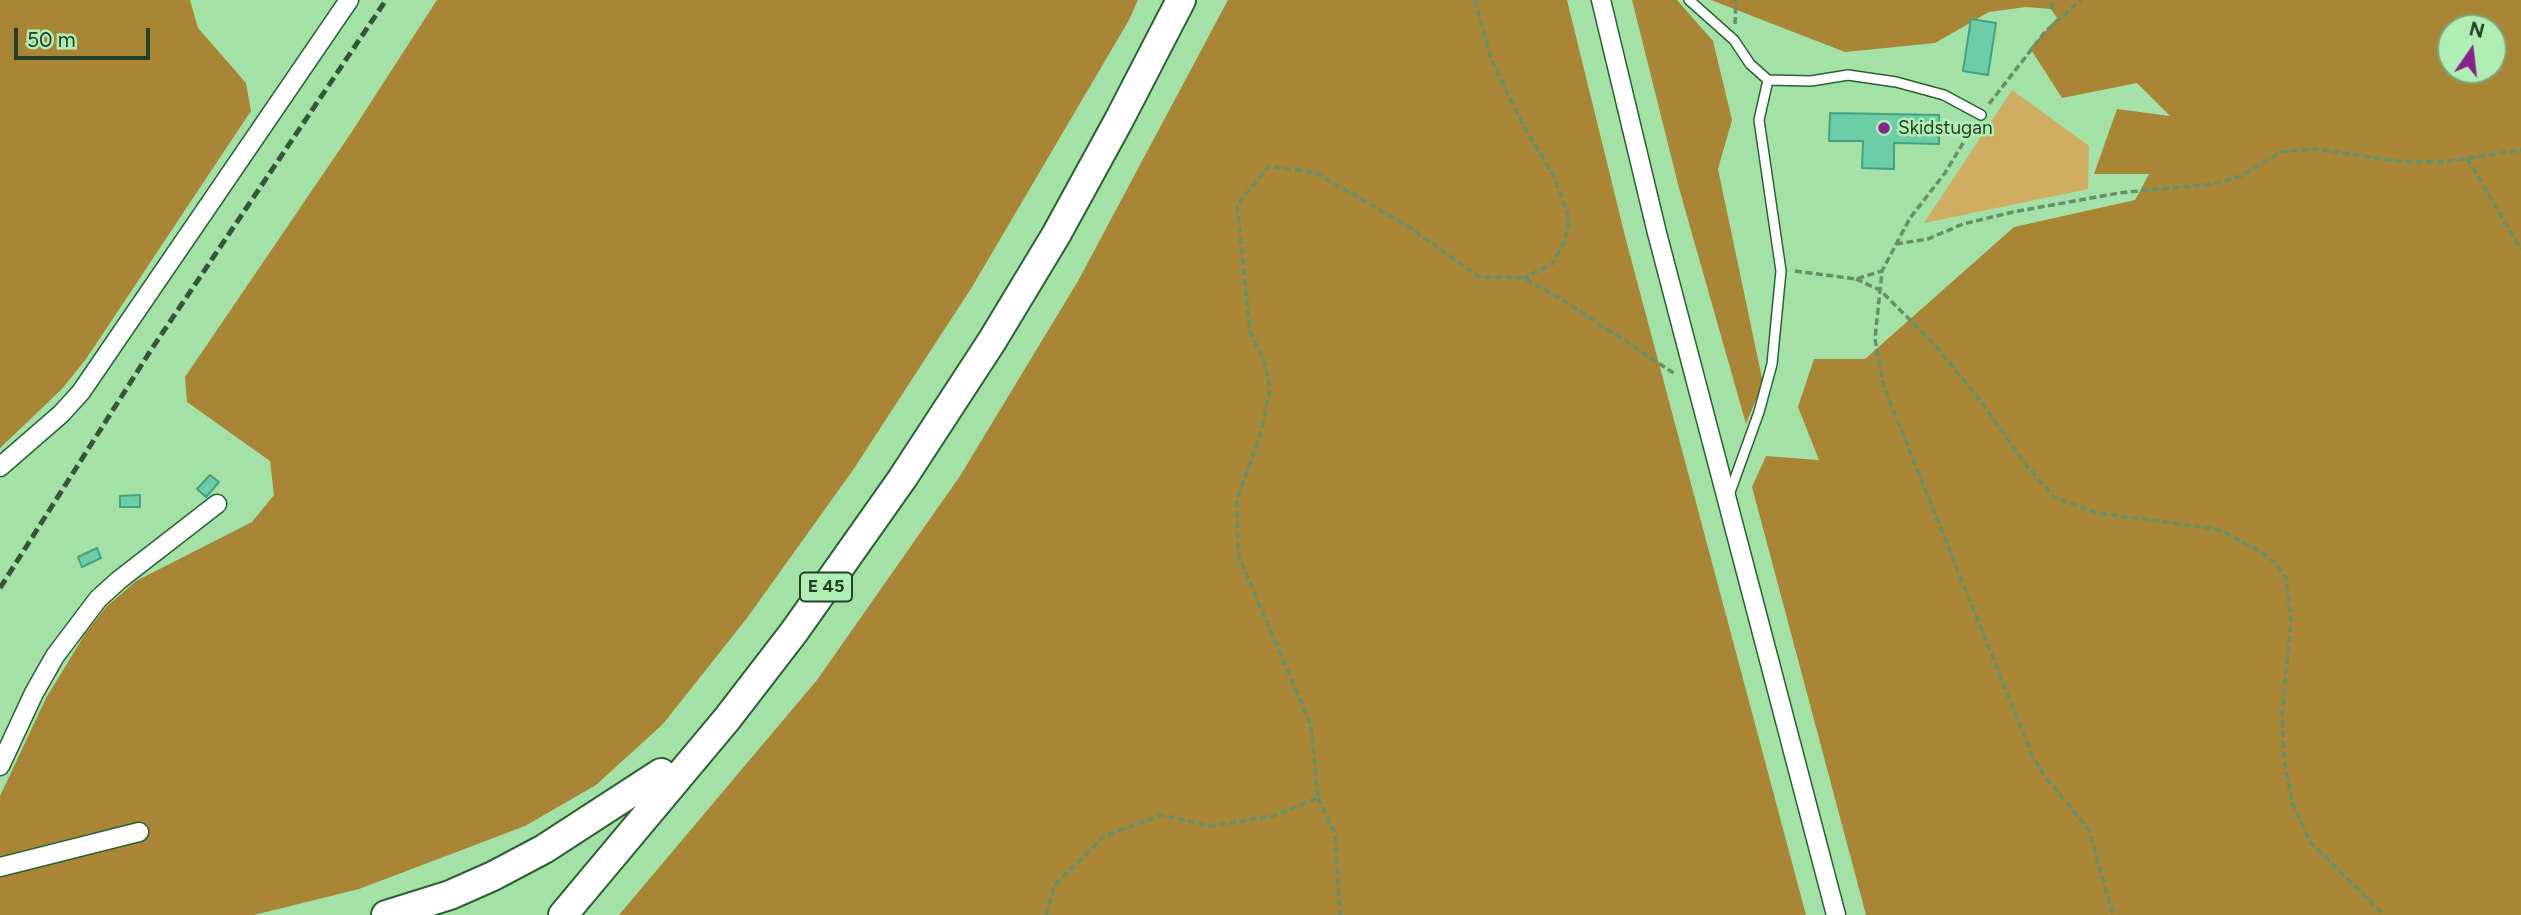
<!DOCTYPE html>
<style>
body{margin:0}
#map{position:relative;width:2521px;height:915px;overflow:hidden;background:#a3e1a7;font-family:Figtree,sans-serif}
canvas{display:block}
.north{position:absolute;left:2437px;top:14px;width:70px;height:70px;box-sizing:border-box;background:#b0efb4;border:2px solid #79a97c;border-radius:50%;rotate:14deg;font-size:19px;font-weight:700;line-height:28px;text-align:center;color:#263f28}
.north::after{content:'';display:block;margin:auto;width:24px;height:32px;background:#87238c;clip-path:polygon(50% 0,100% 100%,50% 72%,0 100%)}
.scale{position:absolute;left:14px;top:28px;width:136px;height:32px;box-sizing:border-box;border:4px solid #263f28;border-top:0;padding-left:9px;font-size:21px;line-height:24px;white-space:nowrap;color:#263f28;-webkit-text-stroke:5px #b0efb4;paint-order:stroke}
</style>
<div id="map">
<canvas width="2521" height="915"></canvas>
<div class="north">N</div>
<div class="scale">50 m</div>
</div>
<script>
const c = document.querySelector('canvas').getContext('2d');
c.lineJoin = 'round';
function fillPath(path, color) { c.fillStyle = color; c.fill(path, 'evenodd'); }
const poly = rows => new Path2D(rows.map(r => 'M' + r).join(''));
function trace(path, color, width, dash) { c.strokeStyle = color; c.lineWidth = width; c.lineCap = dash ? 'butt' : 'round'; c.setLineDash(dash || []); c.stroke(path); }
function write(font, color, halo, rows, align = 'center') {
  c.font = font + ' Figtree,sans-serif'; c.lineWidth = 5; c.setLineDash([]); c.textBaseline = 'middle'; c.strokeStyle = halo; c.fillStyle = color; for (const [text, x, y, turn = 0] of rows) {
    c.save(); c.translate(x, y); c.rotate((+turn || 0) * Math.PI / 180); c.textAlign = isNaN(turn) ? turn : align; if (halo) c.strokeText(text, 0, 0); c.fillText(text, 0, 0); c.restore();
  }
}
fillPath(poly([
 [2012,90,2089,146,2088,189,1924,223]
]), '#cfad61');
fillPath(poly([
 [0,0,190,0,198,28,246,83,251,111,86,359,62,389,0,448],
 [437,0,1138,0,1129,20,972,287,853,470,747,618,663,724,596,785,525,826,359,889,254,915,0,915,0,796,46,698,85,634,106,607,136,581,252,522,274,495,270,461,187,402,185,377,351,133],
 [1228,0,1567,0,1626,240,1806,915,619,915,817,680,960,476,1078,281],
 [1632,0,1677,0,1713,41,1732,120,1718,169,1763,383,1746,424,1679,188],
 [1711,0,2521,0,2521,915,1866,915,1752,487,1766,456,1819,460,1798,407,1814,359,1865,359,2014,227,2135,200,2149,174,2094,174,2117,109,2170,116,2137,83,2062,98,2030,48,2057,18,2051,9,2026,7,1989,12,1935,43,1845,52],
 [2451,28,2493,28,2493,70,2451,70]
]), '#a98635');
const building = poly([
 [1971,19,1996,23,1988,75,1963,71,1971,19],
 [1830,113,1939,115,1939,144,1894,143,1894,169,1862,168,1863,141,1829,141,1830,113],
 [210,475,219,482,206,497,197,489,210,475],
 [140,495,140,507,120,507,120,496,140,495],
 [97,548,101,558,82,567,78,557,97,548]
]);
fillPath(building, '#6dcda7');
trace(building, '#46a17f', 2);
const service = poly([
 [1689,0,1734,40,1750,64,1768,80,1759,120,1781,271,1772,364,1759,412,1729,495],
 [1768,80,1811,81,1848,75,1896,82,1944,95,1981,115]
]);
const minor = poly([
 [1601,0,1657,233,1836,915],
 [0,467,61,414,81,392,349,0],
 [0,766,34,693,55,656,98,599,119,580,217,504],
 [0,867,139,832]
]);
const trunk = poly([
 [386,915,450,895,493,876,544,849,661,773],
 [563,915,727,719,794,632,902,479,992,341,1056,235,1119,120,1181,0]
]);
trace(service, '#296330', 12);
trace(minor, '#296330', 21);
trace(trunk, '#296330', 32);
trace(poly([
 [1475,0,1491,59,1522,123,1554,176,1569,219,1565,241,1552,264,1524,278],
 [2051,9,2053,0],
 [1735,24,1736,0],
 [1989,104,2045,32,2081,0],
 [1974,125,1945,173,1910,218,1882,271,1875,339,1884,387,2032,755,2043,774,2089,830,2113,915],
 [2467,158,2521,250],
 [1896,244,1928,239,1963,224,2013,212,2119,193,2213,184,2241,176,2281,152,2316,149,2396,161,2443,162,2521,150],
 [1795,271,1856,279,1882,271],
 [1856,279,1880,290,1935,345,1980,400,2026,465,2055,498,2098,513,2217,529,2260,551,2275,563,2286,578,2291,621,2282,713,2284,759,2292,802,2310,842,2384,915],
 [1318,798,1335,834,1340,915],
 [1046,915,1054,886,1104,836,1162,815,1209,826,1273,816,1318,798,1311,725,1238,555,1237,499,1260,436,1270,390,1265,362,1250,332,1237,205,1269,166,1316,173,1409,227,1479,277,1524,278,1572,306,1675,374]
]), '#659068', 3.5, [7, 3.5]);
trace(service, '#fff', 9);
trace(minor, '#fff', 18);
trace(trunk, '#fff', 28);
trace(poly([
 [0,588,151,350,386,0]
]), '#375539', 5, [10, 5]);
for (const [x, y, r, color] of [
 [1884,128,7,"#87238c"]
]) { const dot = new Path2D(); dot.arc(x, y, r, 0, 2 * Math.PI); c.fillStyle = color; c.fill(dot); trace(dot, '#b0efb4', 2.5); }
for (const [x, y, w] of [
 [826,587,52]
]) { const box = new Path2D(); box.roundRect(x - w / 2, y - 14.5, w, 29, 5); c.fillStyle = '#b0efb4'; c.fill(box); trace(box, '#263f28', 2); }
write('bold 18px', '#263f28', null, [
 ["E 45",826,587]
]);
write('19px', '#263f28', '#b0efb4', [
 ["Skidstugan",1898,128]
], 'left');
</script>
